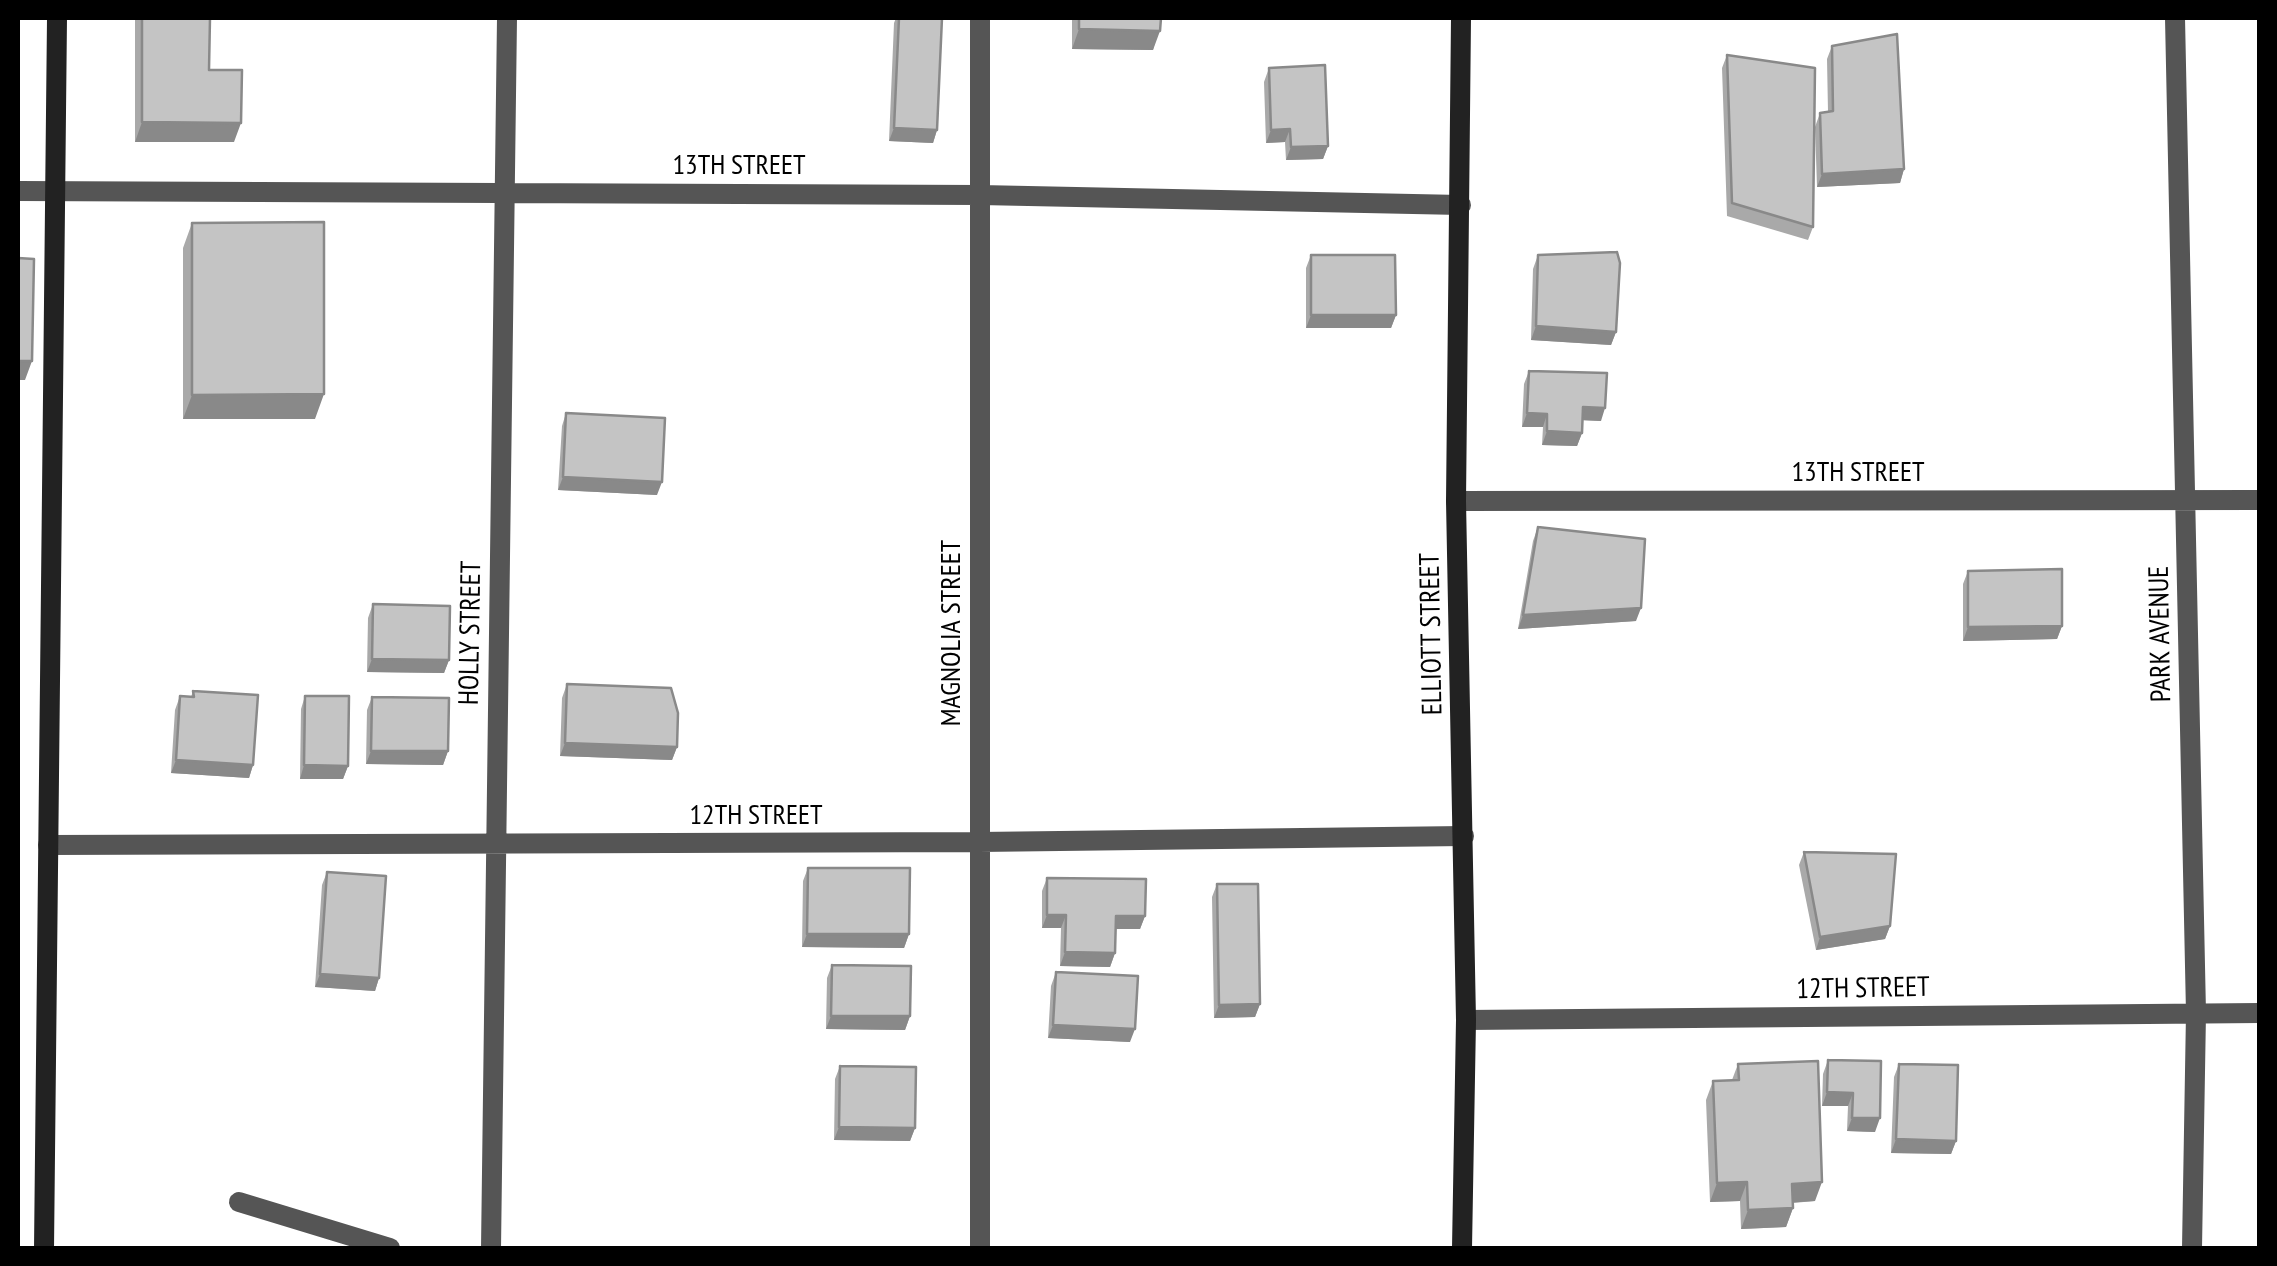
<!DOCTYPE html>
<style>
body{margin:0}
#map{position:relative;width:2277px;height:1266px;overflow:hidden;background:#fff;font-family:"PT Sans Narrow",sans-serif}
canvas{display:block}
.frame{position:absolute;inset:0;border:20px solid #000;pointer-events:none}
</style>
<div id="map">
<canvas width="2277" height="1266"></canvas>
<div class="frame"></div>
</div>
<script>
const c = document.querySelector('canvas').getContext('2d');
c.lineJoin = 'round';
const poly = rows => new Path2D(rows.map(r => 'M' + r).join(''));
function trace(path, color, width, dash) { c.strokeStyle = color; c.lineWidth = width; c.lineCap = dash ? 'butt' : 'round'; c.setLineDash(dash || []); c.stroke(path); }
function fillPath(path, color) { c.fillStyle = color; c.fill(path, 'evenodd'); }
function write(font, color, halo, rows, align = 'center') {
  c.font = font + ' "PT Sans Narrow",sans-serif'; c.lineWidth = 8; c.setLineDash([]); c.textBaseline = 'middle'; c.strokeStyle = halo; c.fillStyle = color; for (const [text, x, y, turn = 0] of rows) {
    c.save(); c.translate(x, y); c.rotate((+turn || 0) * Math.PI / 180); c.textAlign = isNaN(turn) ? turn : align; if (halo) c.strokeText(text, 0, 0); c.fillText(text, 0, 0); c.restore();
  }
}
trace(poly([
 [2175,18,2196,1013,2192,1248],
 [18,191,980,195,1461,205],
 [1456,501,2260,500],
 [48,845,979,842,1464,836],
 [1466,1020,2260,1013],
 [239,1202,390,1248],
 [491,1248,507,18],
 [980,1248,980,18]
]), '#555', 20);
trace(poly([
 [1461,18,1456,501,1466,1020,1462,1248],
 [44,1248,57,18]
]), '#222', 20);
fillPath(poly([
 [135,18,210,18,209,70,234,142,135,142],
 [896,18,942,18,937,130,933,143,889,141,894,23],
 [1072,18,1161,18,1153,50,1072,49],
 [1832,46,1904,169,1900,183,1817,187,1815,127,1820,113,1828,112,1827,59],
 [1727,55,1813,227,1808,240,1727,216,1722,68],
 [1269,68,1328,146,1323,159,1286,160,1285,142,1266,143,1264,82],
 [192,223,315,419,183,419,183,248],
 [1311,255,1396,315,1391,328,1306,328,1306,268],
 [1538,255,1616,332,1611,345,1531,340,1533,269],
 [1529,371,1601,421,1582,420,1582,433,1577,446,1542,445,1543,427,1522,427,1524,384],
 [566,413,657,495,558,490,562,426],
 [1538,527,1636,621,1518,629,1533,541],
 [1968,571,2062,626,2057,639,1963,641,1963,584],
 [373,604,449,660,444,673,367,672,368,618],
 [567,684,677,747,672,760,560,756,562,698],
 [193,691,253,765,249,778,171,773,175,710,180,696,191,697],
 [305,696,348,766,343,779,300,779,301,709],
 [372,697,448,751,443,765,366,764,367,710],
 [1804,852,1890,926,1885,939,1816,950,1799,865],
 [808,868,909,934,904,948,802,947,803,881],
 [327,872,379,978,375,991,315,987,322,885],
 [1047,878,1145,916,1140,929,1116,929,1115,953,1110,967,1060,966,1061,928,1042,928,1042,891],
 [1217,884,1260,1004,1255,1017,1214,1018,1212,897],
 [832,965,910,1016,905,1030,826,1029,827,978],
 [1056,972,1130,1042,1048,1038,1051,986],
 [1828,1060,1881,1061,1875,1132,1847,1131,1848,1106,1822,1106,1823,1074],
 [1738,1064,1815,1201,1793,1203,1793,1208,1786,1227,1741,1229,1740,1201,1710,1202,1706,1100,1713,1081,1732,1080],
 [1899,1064,1956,1141,1951,1154,1891,1153,1894,1077],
 [840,1066,915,1128,910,1141,834,1140,835,1079]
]), '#a9a9a9');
fillPath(poly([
 [1079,29,1160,31,1153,50,1072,49],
 [142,122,241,123,234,142,135,142],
 [894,128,937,130,933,143,889,141],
 [1290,129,1285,142,1266,143,1271,130],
 [1328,146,1323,159,1286,160,1291,147],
 [1904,169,1900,183,1817,187,1822,174],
 [1311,315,1396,315,1391,328,1306,328],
 [1536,326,1616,332,1611,345,1531,340],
 [18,361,32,361,25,380,18,380],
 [324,394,315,419,183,419,192,395],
 [1583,407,1605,408,1601,421,1578,420],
 [1527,413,1547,414,1543,427,1522,427],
 [1547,431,1582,433,1577,446,1542,445],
 [563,477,662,482,657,495,558,490],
 [1641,608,1636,621,1518,629,1523,615],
 [2062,626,2057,639,1963,641,1968,627],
 [372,659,449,660,444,673,367,672],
 [565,743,677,747,672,760,560,756],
 [371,751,448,751,443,765,366,764],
 [176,760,253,765,249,778,171,773],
 [304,765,348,766,343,779,300,779],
 [1047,915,1066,915,1061,928,1042,928],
 [1116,916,1145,916,1140,929,1111,929],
 [1890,926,1885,939,1816,950,1820,937],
 [807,934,909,934,904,948,802,947],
 [1065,952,1115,953,1110,967,1060,966],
 [320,974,379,978,375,991,315,987],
 [1260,1004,1255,1017,1214,1018,1219,1005],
 [831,1016,910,1016,905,1030,826,1029],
 [1053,1025,1135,1029,1130,1042,1048,1038],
 [1827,1092,1853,1093,1848,1106,1822,1106],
 [1852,1118,1880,1118,1875,1132,1847,1131],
 [839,1127,915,1128,910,1141,834,1140],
 [1896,1139,1956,1141,1951,1154,1891,1153],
 [1747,1182,1740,1201,1710,1202,1717,1183],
 [1822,1182,1815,1201,1785,1203,1792,1184],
 [1793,1208,1786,1227,1741,1229,1748,1210]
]), '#898989');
const building = poly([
 [142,18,210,18,209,70,242,70,241,123,142,122,142,18],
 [899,18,942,18,937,130,894,128,899,18],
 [1079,18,1161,18,1160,31,1079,29,1079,18],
 [1897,34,1904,169,1822,174,1820,113,1833,111,1832,46,1897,34],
 [1727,55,1815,68,1813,227,1732,203,1727,55],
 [1325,65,1328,146,1291,147,1290,129,1271,130,1269,68,1325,65],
 [324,222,324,394,192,395,192,223,324,222],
 [1617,252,1620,263,1616,332,1536,326,1538,255,1617,252],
 [1311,255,1395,255,1396,315,1311,315,1311,255],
 [18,258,34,259,32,361,18,361,18,258],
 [1529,371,1607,373,1605,408,1583,407,1582,433,1547,431,1547,414,1527,413,1529,371],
 [566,413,665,418,662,482,563,477,566,413],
 [1538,527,1645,539,1641,608,1523,615,1538,527],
 [2062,569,2062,626,1968,627,1968,571,2062,569],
 [373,604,450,606,449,660,372,659,373,604],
 [567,684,671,688,678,713,677,747,565,743,567,684],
 [193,691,258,695,253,765,176,760,180,696,194,697,193,691],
 [305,696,349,696,348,766,304,765,305,696],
 [372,697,449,698,448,751,371,751,372,697],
 [1804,852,1896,854,1890,926,1820,937,1804,852],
 [808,868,910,868,909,934,807,934,808,868],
 [327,872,386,876,379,978,320,974,327,872],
 [1047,878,1146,879,1145,916,1116,916,1115,953,1065,952,1066,915,1047,915,1047,878],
 [1217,884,1258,884,1260,1004,1219,1005,1217,884],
 [832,965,911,966,910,1016,831,1016,832,965],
 [1056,972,1138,976,1135,1029,1053,1025,1056,972],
 [1828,1060,1881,1061,1880,1118,1852,1118,1853,1093,1827,1092,1828,1060],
 [1818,1061,1822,1182,1792,1184,1793,1208,1748,1210,1747,1182,1717,1183,1713,1081,1739,1080,1738,1064,1818,1061],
 [1899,1064,1958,1065,1956,1141,1896,1139,1899,1064],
 [840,1066,916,1067,915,1128,839,1127,840,1066]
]);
fillPath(building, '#c4c4c4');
trace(building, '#898989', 2.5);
write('28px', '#000', '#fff', [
 ["13TH STREET",739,166],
 ["13TH STREET",1858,473],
 ["HOLLY STREET",471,633,-89],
 ["MAGNOLIA STREET",952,633,-90],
 ["ELLIOTT STREET",1432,634,-91],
 ["PARK AVENUE",2161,634,-91],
 ["12TH STREET",756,816],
 ["12TH STREET",1863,989,-1]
]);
</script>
